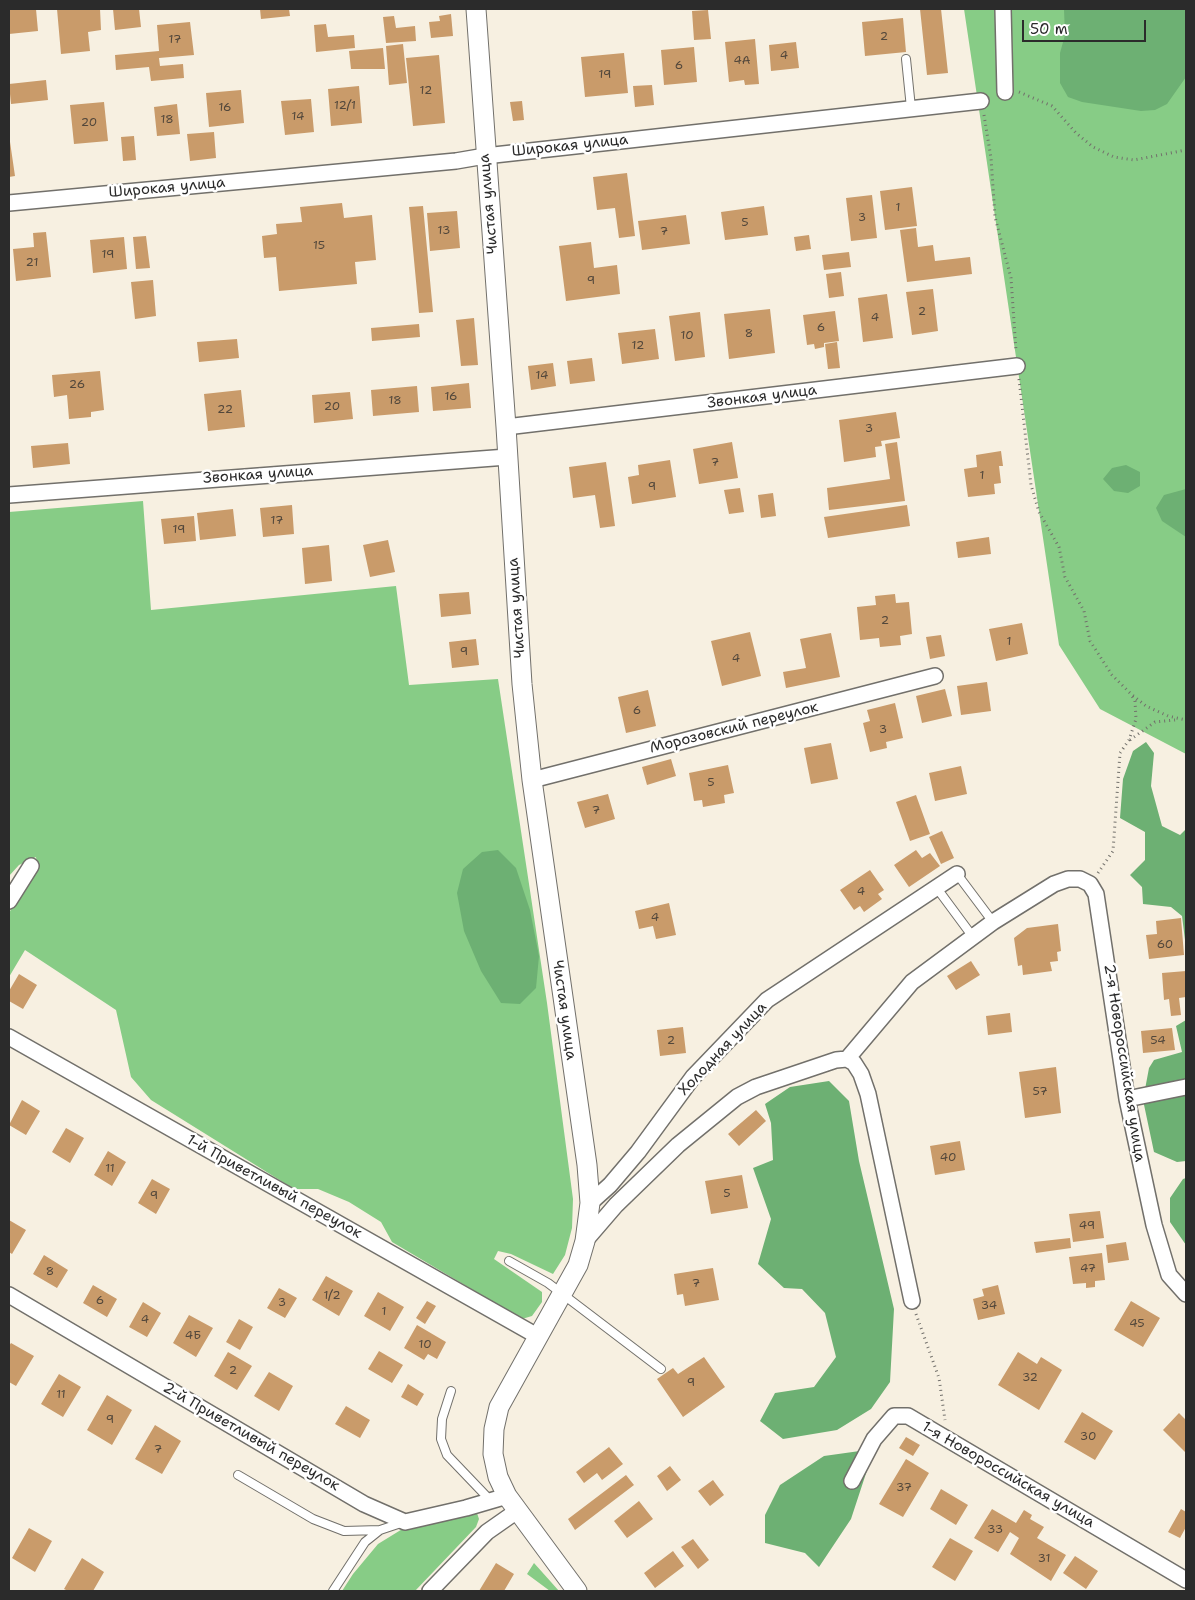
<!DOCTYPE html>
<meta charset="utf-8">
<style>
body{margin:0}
#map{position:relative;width:1195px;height:1600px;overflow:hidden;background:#f7f0e1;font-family:"Shantell Sans",sans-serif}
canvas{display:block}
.frame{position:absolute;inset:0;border:10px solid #2b2b2b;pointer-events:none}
.scale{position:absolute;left:1022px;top:20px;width:124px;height:22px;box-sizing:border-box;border:2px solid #2b2b2b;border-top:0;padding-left:6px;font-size:15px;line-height:18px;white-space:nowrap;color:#2b2b2b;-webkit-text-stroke:4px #fff;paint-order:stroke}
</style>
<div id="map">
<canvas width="1195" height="1600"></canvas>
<div class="frame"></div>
<div class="scale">50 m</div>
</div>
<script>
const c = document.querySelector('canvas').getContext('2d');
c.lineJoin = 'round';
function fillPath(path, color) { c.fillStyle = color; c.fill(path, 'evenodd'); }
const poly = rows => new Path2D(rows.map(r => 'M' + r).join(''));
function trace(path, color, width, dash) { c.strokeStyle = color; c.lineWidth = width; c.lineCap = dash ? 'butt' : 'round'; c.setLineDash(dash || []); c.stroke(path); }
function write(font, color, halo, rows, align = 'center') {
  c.font = font + ' "Shantell Sans",sans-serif'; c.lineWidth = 5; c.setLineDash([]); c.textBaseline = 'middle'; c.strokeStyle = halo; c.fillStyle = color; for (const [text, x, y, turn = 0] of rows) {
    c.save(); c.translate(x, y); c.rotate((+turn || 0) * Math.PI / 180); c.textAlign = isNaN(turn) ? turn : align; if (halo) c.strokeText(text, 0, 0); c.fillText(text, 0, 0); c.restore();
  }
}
fillPath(poly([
 [964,9,1186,9,1186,754,1100,709,1059,645],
 [143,501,151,610,396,586,409,685,498,679,547,1003,573,1199,572,1228,565,1255,553,1274,511,1254,498,1251,494,1259,542,1292,542,1302,532,1316,522,1319,392,1242,381,1222,349,1202,318,1189,294,1189,151,1100,131,1077,116,1010,25,950,9,977,9,913,37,865,36,857,19,865,9,876,9,512],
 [477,1513,479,1519,476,1527,415,1591,342,1591,353,1574,378,1544,404,1528],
 [534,1563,551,1582,559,1591,550,1591,527,1574]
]), '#87cc86');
fillPath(poly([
 [1064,9,1186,9,1186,77,1167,104,1155,110,1141,111,1082,102,1068,97,1060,83,1060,53,1065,35],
 [1126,465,1140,472,1140,486,1128,493,1114,491,1103,479,1112,468],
 [1186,489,1186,537,1162,521,1156,508,1164,495],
 [1146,742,1154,753,1151,786,1162,826,1180,835,1186,829,1186,948,1182,916,1171,907,1143,904,1142,887,1130,875,1145,860,1145,832,1120,818,1123,779,1133,751],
 [498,850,516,868,530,910,539,956,536,988,520,1004,501,1003,481,971,464,931,457,893,463,869,482,852],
 [1186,1020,1186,1161,1177,1162,1154,1152,1143,1100,1149,1068,1154,1060,1182,1052,1176,1026],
 [829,1081,849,1101,859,1161,894,1309,890,1382,871,1409,837,1430,783,1439,760,1421,775,1393,814,1387,836,1357,825,1313,802,1289,784,1288,758,1264,771,1219,753,1168,773,1160,771,1123,765,1104,790,1087],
 [1186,1178,1186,1245,1170,1222,1170,1198,1183,1179],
 [874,1449,851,1519,819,1567,805,1553,765,1543,765,1515,780,1485,824,1456]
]), '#6db073');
fillPath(poly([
 [9,9,36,9,38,31,9,34],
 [57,9,100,9,101,30,88,32,90,51,61,54],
 [113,9,139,9,141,27,115,30],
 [260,9,289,9,290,16,261,19],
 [920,9,941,9,948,73,927,75],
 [708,10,711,39,694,40,692,11],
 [451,14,453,36,431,38,429,22,440,21,439,16],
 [394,16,396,28,415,26,416,41,386,43,383,17],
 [903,18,906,52,865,56,862,22],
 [190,22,194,55,159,58,160,66,183,64,184,78,151,81,149,67,116,70,115,55,159,51,157,25],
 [326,24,328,37,354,35,355,48,316,52,314,25],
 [755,39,759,84,745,85,744,80,729,82,725,42],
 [796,42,799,68,771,71,769,45],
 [403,44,407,83,389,85,386,46],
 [694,47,697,82,664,85,661,50],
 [383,48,385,69,351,69,349,51],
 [624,53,628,93,585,97,581,57],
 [439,55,445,123,413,126,406,58],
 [46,80,48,100,11,104,9,84],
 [652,85,654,105,635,107,633,86],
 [359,86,362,123,331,126,328,89],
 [241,90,244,123,209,127,206,93],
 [311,99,314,132,285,135,281,101],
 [522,101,524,120,513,121,510,102],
 [104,102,108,141,74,144,70,105],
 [177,104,180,134,157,136,154,107],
 [214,132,216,158,190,161,187,134],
 [9,135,15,176,9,177],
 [134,136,136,160,123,161,121,137],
 [627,173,635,236,619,238,615,208,597,210,593,177],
 [912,187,917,226,885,230,880,191],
 [872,195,877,238,851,241,846,198],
 [342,203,344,218,372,215,376,260,355,262,357,284,279,291,276,257,264,258,262,236,277,234,276,224,302,222,300,207],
 [423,206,433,312,419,313,409,207],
 [764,206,768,235,725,240,721,212],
 [457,211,460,248,430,251,427,213],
 [686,215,690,244,642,250,638,221],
 [916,228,918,247,933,245,935,261,970,257,972,274,907,282,900,230],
 [46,232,51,277,16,281,13,249,34,247,33,233],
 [809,235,811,249,796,251,794,237],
 [146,236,150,268,136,269,133,237],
 [124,237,127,269,93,273,90,240],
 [591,242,594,268,617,265,620,294,566,301,559,246],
 [849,252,851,267,824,270,822,255],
 [841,272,844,296,829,298,826,274],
 [153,280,156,316,135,319,131,282],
 [933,289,938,331,912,335,906,292],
 [887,294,893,338,863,342,858,298],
 [770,309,775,353,729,359,724,314],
 [835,311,839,341,824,343,824,347,815,349,814,344,807,345,803,315],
 [700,312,705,357,675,361,669,316],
 [474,318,478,365,461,366,456,320],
 [419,324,420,337,372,341,371,328],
 [655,329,659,359,622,364,618,333],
 [237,339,239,358,199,362,197,342],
 [837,342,840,368,828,369,825,344],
 [592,358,595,381,570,384,567,361],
 [553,363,556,386,531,390,528,366],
 [100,371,104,410,91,412,91,417,69,419,67,395,54,397,52,375],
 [469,383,471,408,433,411,431,387],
 [417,386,419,412,373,416,371,390],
 [241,390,245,427,208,431,204,394],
 [350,392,353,419,314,423,312,395],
 [896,412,900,438,881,441,882,446,875,447,876,457,844,462,839,420],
 [732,442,738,478,699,484,693,449],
 [897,442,905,501,829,510,827,488,890,479,885,444],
 [68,443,70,464,33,468,31,446],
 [1001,451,1003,466,999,466,1001,483,994,484,995,494,968,497,964,469,977,467,976,455],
 [670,460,676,497,632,504,628,477,639,475,638,465],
 [606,462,615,526,600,528,595,495,573,498,569,467],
 [740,488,744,512,729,514,724,490],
 [773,493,776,516,761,518,758,495],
 [292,505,294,534,263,537,260,508],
 [907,505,910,526,828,538,824,517],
 [233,509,236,536,200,540,197,513],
 [194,516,196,541,164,544,161,519],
 [989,537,991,554,958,558,956,542],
 [388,540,395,572,370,577,363,545],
 [329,545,332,581,305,584,302,548],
 [469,592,471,614,441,617,439,594],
 [895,594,896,603,909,602,912,634,900,636,901,645,880,647,879,638,860,640,857,607,876,605,875,596],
 [1022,623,1028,654,996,661,989,629],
 [750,632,761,676,722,686,711,641],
 [831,633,840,677,786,688,783,672,806,668,800,639],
 [941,635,945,656,930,659,926,637],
 [476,639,479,665,452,668,449,642],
 [987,682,991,711,961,715,957,686],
 [945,689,952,716,922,723,916,696],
 [648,690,656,726,626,733,618,697],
 [895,703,903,738,886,742,887,748,870,752,863,723,870,721,867,710],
 [831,743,838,779,811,784,804,748],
 [671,759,676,776,647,785,642,767],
 [728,765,734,793,724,795,725,803,703,807,702,800,694,801,689,773],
 [961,766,967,794,935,801,929,773],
 [608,794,615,819,585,828,577,802],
 [916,795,930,834,910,841,896,802],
 [942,831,954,858,941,864,929,837],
 [916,850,922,858,930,853,940,866,909,887,894,865],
 [870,870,884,890,878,894,882,899,864,912,860,906,854,910,840,890],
 [669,903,676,935,656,939,653,926,639,929,635,911],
 [1181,918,1184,955,1149,959,1146,935,1157,934,1156,921],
 [1058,924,1061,951,1057,952,1058,961,1050,962,1052,971,1023,975,1022,965,1018,966,1014,938,1027,928],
 [971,961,980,975,956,990,947,976],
 [1186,971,1186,997,1179,998,1181,1015,1171,1016,1169,999,1164,1000,1162,973],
 [19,974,37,985,23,1009,9,1001,9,991],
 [1010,1013,1012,1032,988,1035,986,1016],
 [683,1027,686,1053,660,1056,657,1030],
 [1172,1028,1175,1050,1143,1053,1141,1031],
 [1056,1067,1061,1113,1025,1118,1019,1072],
 [22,1100,40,1111,26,1135,9,1125],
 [756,1110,766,1121,739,1146,728,1134],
 [66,1128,84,1138,70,1163,52,1152],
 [960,1141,965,1170,935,1175,930,1146],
 [108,1151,126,1162,112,1186,94,1175],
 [742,1175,748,1208,711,1214,705,1181],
 [152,1179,170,1189,156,1214,138,1203],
 [1100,1211,1104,1238,1073,1242,1069,1214],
 [9,1220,26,1230,12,1254,9,1252],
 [1070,1238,1071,1248,1036,1253,1034,1242],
 [1126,1242,1129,1260,1108,1263,1106,1245],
 [1102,1253,1105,1280,1095,1281,1095,1287,1086,1288,1086,1283,1073,1284,1069,1257],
 [44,1255,68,1270,57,1288,33,1274],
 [713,1268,719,1300,685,1306,683,1294,677,1295,674,1274],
 [326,1276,353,1291,339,1316,312,1300],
 [93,1285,117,1299,107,1317,83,1303],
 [998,1285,1005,1314,978,1320,973,1299,984,1296,982,1289],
 [279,1288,297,1298,285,1318,267,1308],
 [378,1292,404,1307,390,1331,364,1316],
 [427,1301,436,1306,425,1324,416,1318],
 [1131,1301,1160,1318,1143,1347,1114,1330],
 [143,1302,161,1313,147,1337,129,1327],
 [189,1315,213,1328,196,1357,173,1343],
 [239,1319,253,1327,240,1350,226,1342],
 [417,1325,446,1342,437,1359,428,1354,424,1360,404,1348],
 [11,1343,34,1356,16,1386,9,1382,9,1346],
 [379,1351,403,1365,392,1383,368,1369],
 [228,1352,252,1366,237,1390,214,1376],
 [1018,1352,1037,1364,1041,1357,1062,1370,1039,1410,998,1385],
 [704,1357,725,1387,683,1417,657,1379,673,1368,678,1374],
 [269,1372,293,1386,279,1411,254,1396],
 [59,1374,81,1387,63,1417,41,1404],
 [408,1384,424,1394,417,1406,401,1397],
 [107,1395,132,1410,112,1445,87,1430],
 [346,1406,370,1420,360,1438,335,1424],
 [1082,1412,1113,1431,1095,1460,1064,1442],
 [1179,1413,1186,1420,1186,1453,1163,1430],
 [155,1425,181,1441,162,1474,135,1459],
 [906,1437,920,1445,913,1456,899,1448],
 [609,1447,623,1464,602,1480,597,1473,584,1483,576,1472],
 [906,1459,929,1473,903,1517,879,1504],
 [670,1466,681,1480,667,1491,657,1476],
 [626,1475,634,1485,575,1530,568,1519],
 [713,1480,724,1495,710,1506,698,1491],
 [941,1489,968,1505,956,1525,930,1509],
 [639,1501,653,1519,627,1538,614,1521],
 [992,1509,1016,1523,1024,1510,1032,1515,1030,1519,1044,1527,1037,1538,1066,1555,1051,1581,1010,1554,1019,1538,1010,1532,998,1552,974,1538],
 [1181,1509,1186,1512,1186,1527,1180,1538,1168,1532],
 [29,1528,52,1541,35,1572,12,1558],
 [950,1538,973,1551,955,1581,932,1567],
 [693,1539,709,1560,698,1569,681,1547],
 [673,1551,684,1566,655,1588,644,1573],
 [1075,1556,1098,1571,1086,1589,1063,1573],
 [82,1558,104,1572,93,1591,68,1591,64,1589],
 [496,1563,514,1574,504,1591,479,1591]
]), '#c99b6a');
const service = poly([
 [906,59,911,108],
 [957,874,993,922],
 [936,887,973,937],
 [509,1261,548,1283,661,1369],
 [451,1391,442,1419,441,1439,447,1455,491,1501],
 [238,1475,313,1519,344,1531,380,1530],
 [333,1591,365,1542,380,1530,404,1522]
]);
const minor = poly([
 [1003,9,1005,92],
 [9,203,456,161,485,156,981,101],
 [506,427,1017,366],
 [9,495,507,457],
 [532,780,935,676],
 [9,901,31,866],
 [9,1037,539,1337],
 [847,1059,854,1063,861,1074,868,1094,912,1301],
 [1127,1099,1186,1087],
 [590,1203,610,1185,638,1152,693,1077,767,1000,957,874],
 [585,1241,616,1205,678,1145,737,1097,756,1087,836,1060,847,1059,912,982,993,922,1054,884,1068,879,1080,879,1090,884,1096,894,1127,1099,1154,1225,1169,1275,1186,1294],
 [9,1295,364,1504,405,1522,466,1508,507,1496],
 [852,1481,874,1439,894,1416,908,1416,1186,1580],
 [430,1591,487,1532,517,1511]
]);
const tertiary = poly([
 [476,9,506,427,522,684,532,780,587,1165,590,1203,585,1241,578,1265,499,1407,494,1429,493,1454,498,1477,507,1496,577,1591]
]);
trace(service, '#72706b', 10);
trace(minor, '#72706b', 18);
trace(tertiary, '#72706b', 21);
trace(poly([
 [1019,92,1052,106,1076,133,1093,147,1114,157,1134,160,1186,150],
 [984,115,991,158,995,217,1011,278,1016,351],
 [1019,379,1031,485,1039,512,1059,547,1065,577,1084,611,1090,641,1112,675,1131,694,1146,706,1168,716,1186,720],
 [1130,740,1155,722,1175,720],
 [1098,873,1113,851,1120,753,1129,740,1136,719,1135,701,1132,696],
 [916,1314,939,1378,945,1420]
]), '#72706b', 3, [1, 4]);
trace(service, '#fff', 8);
trace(minor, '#fff', 15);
trace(tertiary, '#fff', 19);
write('12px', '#52473b', null, [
 ["2",884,37],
 ["17",175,40],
 ["4",784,56],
 ["4А",742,61],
 ["6",679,66],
 ["19",605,75],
 ["12",426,91],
 ["12/1",345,106],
 ["16",225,108],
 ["14",298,117],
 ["18",167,120],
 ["20",89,123],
 ["1",898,208],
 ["3",862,218],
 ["5",745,223],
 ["13",444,231],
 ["7",664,232],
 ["15",319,246],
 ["19",108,255],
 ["21",32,263],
 ["9",591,281],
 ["2",922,312],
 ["4",875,318],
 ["6",821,328],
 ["8",749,334],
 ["10",687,336],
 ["12",638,346],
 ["14",542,376],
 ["26",77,385],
 ["16",451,397],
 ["18",395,401],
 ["20",332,407],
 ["22",225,410],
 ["3",869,429],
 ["7",715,463],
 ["1",982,476],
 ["9",652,487],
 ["17",277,521],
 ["19",179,530],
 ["2",885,621],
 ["1",1009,642],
 ["9",464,652],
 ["4",736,659],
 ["6",637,711],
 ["3",883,730],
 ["5",711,783],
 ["7",596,811],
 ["4",861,892],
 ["4",655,918],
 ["60",1165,945],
 ["2",671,1041],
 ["54",1158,1041],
 ["57",1040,1092],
 ["40",948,1158],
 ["11",110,1169],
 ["5",727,1194],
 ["9",154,1196],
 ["49",1087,1226],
 ["47",1088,1269],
 ["8",50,1272],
 ["7",696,1284],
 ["1/2",332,1296],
 ["6",100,1301],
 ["3",282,1303],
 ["34",989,1306],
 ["1",384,1312],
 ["4",145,1320],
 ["45",1137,1324],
 ["4Б",193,1336],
 ["10",425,1345],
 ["2",233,1371],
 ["32",1030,1378],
 ["9",691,1383],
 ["11",61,1395],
 ["9",110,1420],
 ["30",1088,1437],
 ["7",158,1450],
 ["37",904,1488],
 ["33",995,1530],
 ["31",1044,1559]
]);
write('15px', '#2b2b2b', '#fff', [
 ["Широкая улица",570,146,-6],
 ["Широкая улица",167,188,-5],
 ["Чистая улица",489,204,-95],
 ["Звонкая улица",762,397,-7],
 ["Звонкая улица",258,475,-4],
 ["Чистая улица",517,608,-94],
 ["Морозовский переулок",734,728,-14],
 ["Чистая улица",564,1010,82],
 ["Холодная улица",723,1049,-47],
 ["2-я Новороссийская улица",1124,1063,81],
 ["1-й Приветливый переулок",274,1187,29],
 ["2-й Приветливый переулок",251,1437,30],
 ["1-я Новороссийская улица",1008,1475,30]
]);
</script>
